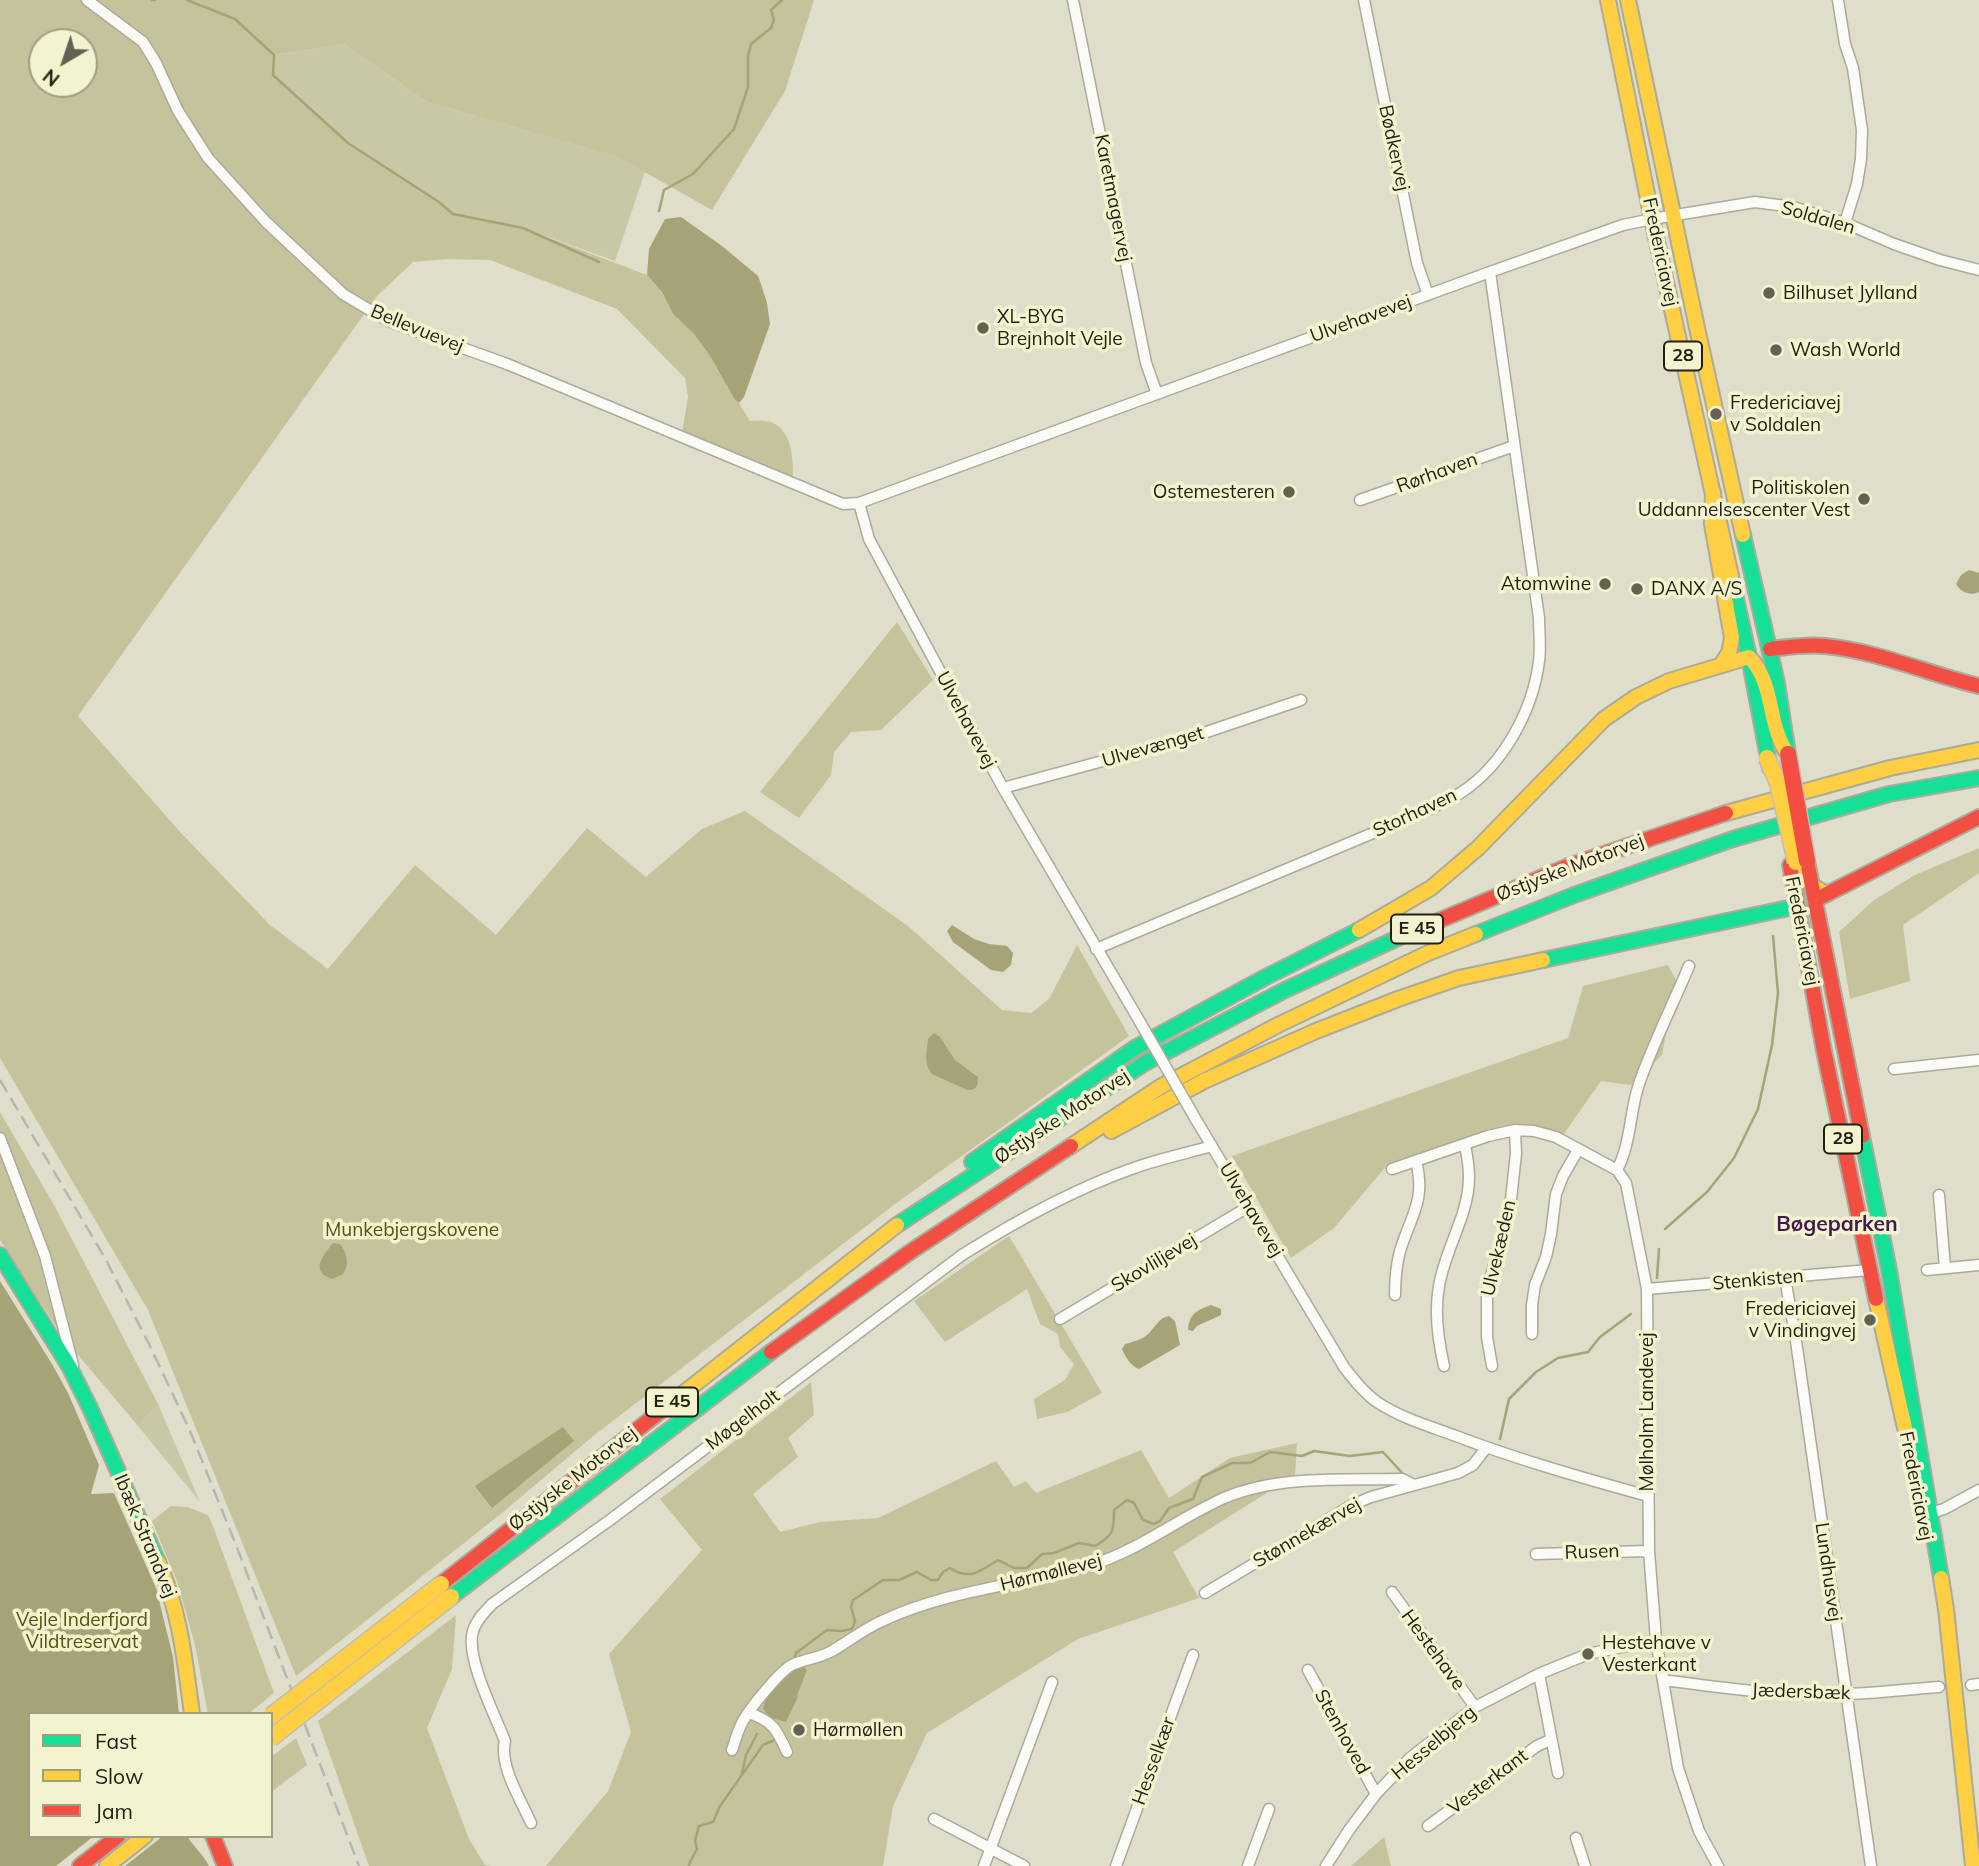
<!DOCTYPE html>
<html>
<head>
<meta charset="utf-8">
<style>
  body { margin:0 }
  #map { position:relative; width:1979px; height:1866px; overflow:hidden; background:#dfdeca; font-family:Mulish,sans-serif }
  canvas { display:block }
  .legend { position:absolute; left:28px; top:1712px; width:245px; height:126px; box-sizing:border-box; background:#f4f3cf; border:2px solid #9f9e83; margin:0; padding:9px 12px; list-style:none; font-size:21px; color:#201f12 }
  .legend li { display:flex; align-items:center; gap:14px; height:35px }
  .legend b { width:35px; border:2px solid #9f9e83 }
  .north { position:absolute; left:28px; top:28px; width:70px; height:70px; box-sizing:border-box; background:#f4f3cf; border:2px solid #9f9e83; border-radius:50%; rotate:219deg; font-size:19px; font-weight:700; line-height:28px; text-align:center; color:#201f12 }
  .north::after { content:''; display:block; margin:auto; width:24px; height:32px; background:#636252; clip-path:polygon(50% 0,100% 100%,50% 72%,0 100%) }
</style>
</head>
<body>
<div id="map">
<canvas width="1979" height="1866"></canvas>
<ul class="legend">
<li><b style="height:9px;background:#16e098"></b>Fast</li>
<li><b style="height:9px;background:#ffcf43"></b>Slow</li>
<li><b style="height:9px;background:#f24e42"></b>Jam</li>
</ul>
<div class="north">N</div>
</div>
<script>
const context = document.querySelector('canvas').getContext('2d');
context.lineJoin = 'round';
function fill(path, color) {
  context.fillStyle = color;
  context.fill(path, 'evenodd');
}
function stroke(path, color, width, dash) {
  context.strokeStyle = color;
  context.lineWidth = width;
  context.lineCap = dash ? 'butt' : 'round';
  context.setLineDash(dash || []);
  context.stroke(path);
}
function drawText(font, color, halo, rows, align = 'center') {
  context.font = font + ' Mulish,sans-serif';
  context.lineWidth = 7;
  context.setLineDash([]);
  context.textBaseline = 'middle';
  context.strokeStyle = halo;
  context.fillStyle = color;
  for (const [text, x, y, turn = 0] of rows) {
    context.save();
    context.translate(x, y);
    context.rotate((+turn || 0) * Math.PI / 180);
    context.textAlign = isNaN(turn) ? turn : align;
    if (halo) context.strokeText(text, 0, 0);
    context.fillText(text, 0, 0);
    context.restore();
  }
}
const green = new Path2D(`
  M 344,44 L 427,102 L 617,156 L 645,172 L 615,261 L 523,228 L 453,214 L 439,202 L 348,143 L 273,75 L 274,55 Z
  M 158,1404 L 200,1502 L 138,1426 Z`);
const forest = new Path2D(`
  M 0,0 L 814,0 L 785,91 L 712,210 L 616,156 L 427,102 L 344,44 L 274,55 L 273,75 L 348,143 L 439,202 L 453,214 L 523,228 L 647,275 L 662,292 L 673,314 L 694,334 L 710,356 L 735,400 L 739,403 L 750,421 C 757,421 766,420 773,423 C 793,432 793,460 793,479 L 682,433 L 688,397 L 685,378 L 617,309 L 490,260 L 448,259 L 413,262 L 377,296 L 78,716 L 181,833 L 270,925 L 328,969 L 415,865 L 496,935 L 587,828 L 646,877 L 702,829 L 745,811 L 908,926 L 1002,1010 L 1031,1013 L 1049,999 L 1077,945 L 1129,1036 L 895,1204 L 592,1437 L 502,1513 L 296,1676 L 148,1310 L 0,1058 ZM 42,42 L 84,42 L 84,84 L 42,84 Z
  M 897,622 L 933,680 L 881,730 L 851,732 L 834,752 L 831,775 L 799,818 L 760,792 Z
  M 1979,848 L 1979,873 L 1903,925 L 1910,981 L 1850,999 L 1839,932 L 1874,900 L 1915,875 Z
  M 1668,965 L 1676,980 L 1662,1055 L 1631,1085 L 1601,1081 L 1563,1135 L 1532,1125 L 1488,1130 L 1388,1164 L 1334,1228 L 1291,1258 L 1232,1156 L 1568,1038 L 1583,986 Z
  M 0,1112 L 54,1205 L 158,1404 L 138,1426 L 63,1337 L 0,1240 Z
  M 1009,1236 L 1102,1393 L 1067,1412 L 1037,1419 L 1034,1399 L 1065,1380 L 1074,1364 L 1060,1347 L 1058,1334 L 1040,1324 L 1027,1289 L 945,1342 L 914,1301 Z
  M 811,1382 L 814,1415 L 788,1438 L 798,1457 L 753,1494 L 780,1532 L 820,1522 L 878,1518 L 996,1461 L 1014,1487 L 1026,1481 L 1036,1493 L 1141,1450 L 1169,1498 L 1230,1458 L 1297,1443 L 1295,1475 L 1173,1552 L 1199,1598 L 1078,1639 L 927,1733 L 893,1806 L 883,1866 L 546,1866 L 608,1791 L 631,1732 L 609,1654 L 702,1550 L 660,1499 Z
  M 171,1506 L 187,1507 L 208,1515 L 213,1526 L 274,1693 L 248,1714 L 208,1714 L 195,1645 L 177,1581 L 152,1521 Z
  M 456,1615 L 452,1669 L 427,1728 L 469,1839 L 485,1865 L 492,1866 L 369,1866 L 318,1721 Z
  M 296,1738 L 307,1765 L 271,1792 L 271,1757 Z
  M 1384,1837 L 1391,1866 L 1351,1866 Z`);
const water = new Path2D(`
  M 681,217 L 722,246 L 758,276 L 761,284 L 767,303 L 770,324 L 744,397 L 739,403 L 735,400 L 710,356 L 694,334 L 673,314 L 662,292 L 647,275 L 649,249 L 665,219 Z
  M 1969,570 L 1979,573 L 1979,592 C 1971,596 1961,593 1956,584 L 1961,575 Z
  M 952,925 L 974,939 L 989,944 L 1007,946 L 1013,953 L 1011,965 L 1003,972 L 991,970 L 953,942 L 947,931 Z
  M 934,1033 L 940,1037 L 955,1060 L 978,1077 C 978,1085 977,1091 967,1090 L 932,1074 C 923,1064 927,1051 928,1039 Z
  M 333,1243 L 340,1244 C 347,1253 350,1264 343,1274 L 332,1279 C 310,1271 322,1257 333,1243 Z
  M 0,1281 L 52,1364 L 68,1393 L 99,1465 L 91,1494 L 114,1493 L 156,1588 L 173,1657 L 179,1714 L 30,1714 L 30,1836 L 187,1836 C 194,1847 203,1854 209,1866 L 0,1866 Z
  M 1211,1305 L 1221,1309 L 1221,1315 L 1197,1326 L 1193,1331 L 1188,1330 C 1189,1315 1196,1310 1211,1305 Z
  M 1169,1316 L 1175,1321 L 1180,1345 L 1139,1369 C 1132,1367 1125,1357 1122,1349 L 1125,1344 C 1132,1342 1141,1340 1147,1335 C 1155,1328 1158,1318 1169,1316 Z
  M 563,1427 L 574,1441 L 492,1508 L 475,1486 Z
  M 799,1666 L 803,1666 L 807,1670 L 798,1693 L 797,1699 L 786,1722 L 771,1718 L 763,1709 C 766,1692 785,1676 799,1666 Z`);
const pier = new Path2D(`
  M 94,1836 L 163,1836 L 125,1866 L 56,1866 Z`);
const stream = new Path2D(`
  M 152,0 L 155,0
  M 187,0 L 235,19 L 274,55 L 273,75 L 348,143 L 439,202 L 453,214 L 523,228 L 599,262
  M 659,211 L 664,190 L 693,174 L 734,129 L 748,87 L 748,56 L 751,44 L 771,28 L 774,20 L 771,10 L 782,0
  M 1665,1229 L 1707,1192 L 1734,1158 L 1758,1109 L 1772,1045 L 1778,993 L 1773,936
  M 1657,1278 L 1659,1249
  M 1500,1439 L 1509,1399 L 1536,1372 L 1558,1358 L 1588,1352 L 1600,1337 L 1631,1314
  M 794,1660 L 796,1653 L 827,1630 L 841,1631 L 852,1629 L 855,1621 L 851,1607 L 853,1600 L 883,1580 L 899,1580 L 917,1572 L 931,1580 L 938,1580 L 943,1572 L 950,1568 C 970,1581 980,1571 998,1560 L 1014,1568 L 1027,1568 L 1042,1554 L 1054,1553 L 1079,1543 L 1095,1546 C 1114,1535 1114,1531 1114,1510 L 1127,1500 L 1134,1503 L 1143,1520 L 1154,1524 L 1160,1521 L 1169,1508 L 1193,1499 L 1202,1477 L 1232,1463 L 1250,1463 L 1270,1452 L 1302,1456 L 1314,1451 L 1350,1456 L 1383,1452 L 1404,1475
  M 742,1773 L 746,1755 L 757,1734
  M 689,1866 L 689,1864 L 697,1849 L 695,1841 L 699,1826 L 713,1822 L 720,1806 L 763,1745 L 774,1740`);
const street = new Path2D(`
  M 87,0 L 143,42 L 156,63 L 178,111 L 208,158 L 266,222 L 343,294 L 388,321 L 507,364 L 843,504 L 859,503 L 1490,272 L 1623,225 L 1652,219 L 1755,202 L 1793,207 L 1845,223 L 1894,244 L 1940,260 L 1979,270
  M 1073,0 L 1146,363 L 1157,394
  M 1364,0 L 1417,263 L 1428,295
  M 1838,0 L 1845,44 L 1853,68 L 1862,130 L 1861,159 L 1857,184 L 1845,223
  M 1360,500 L 1514,446
  M 859,503 L 869,539 L 950,690 L 1003,788 L 1140,1022
  M 1003,788 L 1195,736 L 1301,700
  M 1096,949 L 1428,810 C 1439,804 1451,799 1462,792 C 1504,764 1533,710 1539,661 C 1541,647 1539,632 1539,618 L 1490,272
  M 1894,1069 L 1979,1060
  M 1195,1118 L 1344,1367 C 1353,1379 1364,1393 1377,1402 C 1401,1418 1429,1426 1456,1436 C 1519,1460 1583,1478 1648,1496
  M 0,1138 L 45,1256 L 73,1365 L 70,1366
  M 1392,1169 L 1488,1136 L 1515,1130 L 1534,1131 L 1556,1137 L 1617,1170 L 1626,1183 L 1647,1289 L 1649,1551 L 1656,1640 L 1678,1768 L 1699,1831 L 1718,1866
  M 1617,1170 C 1632,1141 1629,1111 1640,1081 C 1654,1042 1673,1004 1689,966
  M 1939,1195 L 1945,1268
  M 1927,1270 L 1979,1265
  M 1785,1278 L 1796,1341 L 1871,1866
  M 1647,1289 L 1869,1270
  M 1395,1295 C 1395,1280 1396,1266 1400,1251 C 1411,1215 1426,1201 1416,1161
  M 1060,1319 L 1248,1207
  M 1532,1334 L 1532,1305 L 1535,1285 L 1546,1257 L 1551,1234 L 1556,1194 L 1563,1176 L 1578,1150
  M 1444,1366 C 1438,1340 1434,1313 1439,1286 C 1445,1249 1469,1215 1469,1177 C 1469,1166 1467,1155 1465,1145
  M 1492,1366 L 1487,1337 L 1487,1290 L 1510,1209 L 1516,1153 L 1515,1130
  M 1930,1513 L 1944,1509 L 1979,1490
  M 1536,1554 L 1649,1551
  M 1392,1592 L 1475,1707
  M 1205,1593 L 1352,1505 L 1371,1497 L 1458,1473 L 1473,1465 L 1486,1448
  M 1308,1670 L 1376,1794
  M 1539,1674 L 1558,1773
  M 1663,1680 C 1724,1688 1786,1697 1847,1694 C 1878,1693 1909,1689 1939,1687
  M 1971,1685 L 1979,1684
  M 749,1713 C 773,1721 777,1730 787,1752
  M 732,1750 C 735,1742 737,1733 741,1725 C 747,1711 780,1671 792,1665 C 805,1659 820,1658 832,1651 C 849,1641 864,1629 882,1621 C 947,1590 1023,1585 1091,1565 C 1138,1551 1179,1518 1224,1498 C 1278,1475 1344,1480 1402,1479 L 1414,1485
  M 934,1819 L 1024,1866
  M 531,1823 C 521,1800 499,1766 505,1741 C 495,1715 465,1657 473,1631 C 476,1620 485,1612 492,1604 L 610,1520 L 962,1255 C 1016,1221 1074,1189 1134,1168 C 1159,1159 1187,1153 1212,1146
  M 1428,1826 L 1537,1746 L 1550,1740
  M 1576,1838 L 1585,1866
  M 984,1866 L 1052,1682
  M 1116,1866 L 1193,1655
  M 1248,1866 L 1269,1809
  M 1326,1866 L 1349,1830 L 1376,1794 L 1410,1758 L 1475,1707 L 1539,1674 L 1588,1654 L 1656,1640`);
const fast = new Path2D(`
  M 1743,535 L 1777,683 L 1788,754
  M 1731,576 L 1749,657 L 1770,768
  M 1476,934 L 1574,895 L 1733,839 L 1889,794 L 1979,778
  M 1543,960 L 1798,906
  M 1862,1136 L 1889,1270 L 1941,1578
  M 972,1162 L 1135,1048 L 1264,978 L 1359,930
  M 897,1225 L 1145,1063 L 1285,990 L 1400,937
  M 0,1255 L 69,1366 L 90,1408 L 158,1562
  M 451,1597 L 771,1352`);
const slow = new Path2D(`
  M 1608,0 L 1652,219 L 1731,576
  M 1628,0 L 1697,328 L 1743,535
  M 1713,492 L 1712,524 L 1732,638 L 1729,653 L 1721,665
  M 1726,813 L 1890,768 L 1979,750
  M 1796,862 C 1802,878 1812,887 1827,894
  M 1359,930 L 1431,888 L 1478,848 L 1604,719 L 1636,697 L 1669,681 L 1749,657 C 1776,685 1766,723 1788,754
  M 1111,1131 L 1204,1081 L 1316,1031 L 1398,999 L 1459,978 L 1543,960
  M 1071,1146 L 1160,1087 L 1278,1025 L 1426,954 L 1476,934
  M 1876,1299 L 1905,1428
  M 676,1399 L 897,1225
  M 158,1562 C 180,1610 185,1662 192,1714
  M 1941,1578 L 1946,1609 L 1973,1866
  M 107,1866 L 145,1836`);
const jam = new Path2D(`
  M 1770,649 C 1788,647 1806,644 1825,646 C 1878,651 1928,674 1979,686
  M 1807,861 L 1862,1136
  M 1790,865 L 1824,1051 L 1876,1299
  M 1815,900 L 1979,817
  M 1400,937 L 1571,865 L 1726,813
  M 771,1352 L 910,1252 L 1071,1146
  M 441,1584 L 676,1399
  M 213,1836 L 225,1866
  M 80,1866 L 118,1836`);
const rail = new Path2D(`
  M 0,1080 L 105,1258 L 149,1344 L 190,1431 L 236,1545 L 359,1866`);
const streetBridge = new Path2D(`
  M 1140,1022 L 1195,1118`);
const slowBridge = new Path2D(`
  M 1767,758 L 1778,783 L 1796,862
  M 271,1716 L 441,1584
  M 271,1738 L 451,1597`);
const jamBridge = new Path2D(`
  M 1788,754 L 1807,861`);
const markers = [
  [1769,293,7,"#636252"],
  [983,328,7,"#636252"],
  [1776,350,7,"#636252"],
  [1716,414,7,"#636252"],
  [1289,492,7,"#636252"],
  [1864,499,7,"#636252"],
  [1605,584,7,"#636252"],
  [1637,589,7,"#636252"],
  [1870,1320,7,"#636252"],
  [1588,1654,7,"#636252"],
  [799,1730,7,"#636252"]
];
const shields = [
  [1683,356,38],
  [1417,929,52],
  [1843,1139,38],
  [672,1402,52]
];
const shieldNames = [
  ["28",1683,356],
  ["E 45",1417,929],
  ["28",1843,1139],
  ["E 45",672,1402]
];
const streetNames = [
  ["Bødkervej",1394,148,78],
  ["Karetmagervej",1113,198,79],
  ["Soldalen",1818,218,16],
  ["Fredericiavej",1660,252,78],
  ["Ulvehavevej",1361,319,-20],
  ["Bellevuevej",417,329,22],
  ["Rørhaven",1437,473,-20],
  ["Ulvehavevej",966,720,62],
  ["Ulvevænget",1153,747,-16],
  ["Storhaven",1415,813,-25],
  ["Østjyske Motorvej",1570,868,-21],
  ["Fredericiavej",1802,931,79],
  ["Østjyske Motorvej",1062,1117,-33],
  ["Ulvehavevej",1251,1210,59],
  ["Ulvekæden",1499,1248,-77],
  ["Skovliljevej",1154,1263,-31],
  ["Stenkisten",1758,1280,-5],
  ["Mølholm Landevej",1647,1412,-90],
  ["Møgelholt",743,1420,-37],
  ["Østjyske Motorvej",573,1479,-38],
  ["Fredericiavej",1916,1486,79],
  ["Stønnekærvej",1307,1533,-30],
  ["Ibæk Strandvej",145,1536,67],
  ["Rusen",1592,1552,-2],
  ["Lundhusvej",1828,1572,82],
  ["Hørmøllevej",1051,1573,-14],
  ["Hestehave",1433,1650,54],
  ["Jædersbæk",1801,1692,2],
  ["Stenhoved",1342,1732,61],
  ["Hesselbjerg",1434,1743,-40],
  ["Hesselkær",1154,1761,-70],
  ["Vesterkant",1488,1782,-37]
];
const poiNames = [
  ["Bilhuset Jylland",1783,293],
  ["XL-BYG",997,317],
  ["Brejnholt Vejle",997,339],
  ["Wash World",1790,350],
  ["Fredericiavej",1730,403],
  ["v Soldalen",1730,425],
  ["Politiskolen",1850,488,"right"],
  ["Uddannelsescenter Vest",1850,510,"right"],
  ["Ostemesteren",1275,492,"right"],
  ["Atomwine",1591,584,"right"],
  ["DANX A/S",1651,589],
  ["Fredericiavej",1856,1309,"right"],
  ["v Vindingvej",1856,1331,"right"],
  ["Hestehave v",1602,1643],
  ["Vesterkant",1602,1665],
  ["Hørmøllen",813,1730]
];
const parkNames = [
  ["Munkebjergskovene",412,1230],
  ["Vejle Inderfjord",82,1620],
  ["Vildtreservat",82,1642]
];
const neighbourhoodNames = [
  ["Bøgeparken",1837,1225]
];
fill(green, '#c9c8a6');
fill(forest, '#c5c39b');
fill(water, '#a6a477');
fill(pier, '#dfdeca');
stroke(stream, '#a6a477', 2.5);
stroke(street, '#abaa9b', 13);
stroke(fast, '#abaa9b', 18);
stroke(slow, '#abaa9b', 18);
stroke(jam, '#abaa9b', 18);
stroke(street, '#fafaf7', 10);
stroke(fast, '#16e098', 14);
stroke(slow, '#ffcf43', 14);
stroke(jam, '#f24e42', 14);
stroke(rail, '#b7b6b1', 2.5, [14, 7]);
stroke(streetBridge, '#abaa9b', 13, []);
stroke(slowBridge, '#bfbeb4', 19, []);
stroke(jamBridge, '#bfbeb4', 19, []);
stroke(streetBridge, '#fafaf7', 10);
stroke(slowBridge, '#ffcf43', 16);
stroke(jamBridge, '#f24e42', 16);
for (const [x, y, r, color] of markers) {
  const dot = new Path2D();
  dot.arc(x, y, r, 0, 2 * Math.PI);
  context.fillStyle = color;
  context.fill(dot);
  stroke(dot, '#f4f3cf', 2.5);
}
for (const [x, y, w] of shields) {
  const box = new Path2D();
  box.roundRect(x - w / 2, y - 14.5, w, 29, 5);
  context.fillStyle = '#f4f3cf';
  context.fill(box);
  stroke(box, '#201f12', 2);
}
drawText('bold 18px', '#201f12', null, shieldNames);
drawText('19px', '#201f12', '#f4f3cf', streetNames);
drawText('19px', '#201f12', '#f4f3cf', poiNames, 'left');
drawText('19px', '#56520f', '#f4f3cf', parkNames);
drawText('bold 21px', '#421a50', '#f4f3cf', neighbourhoodNames);
</script>
</body>
</html>
